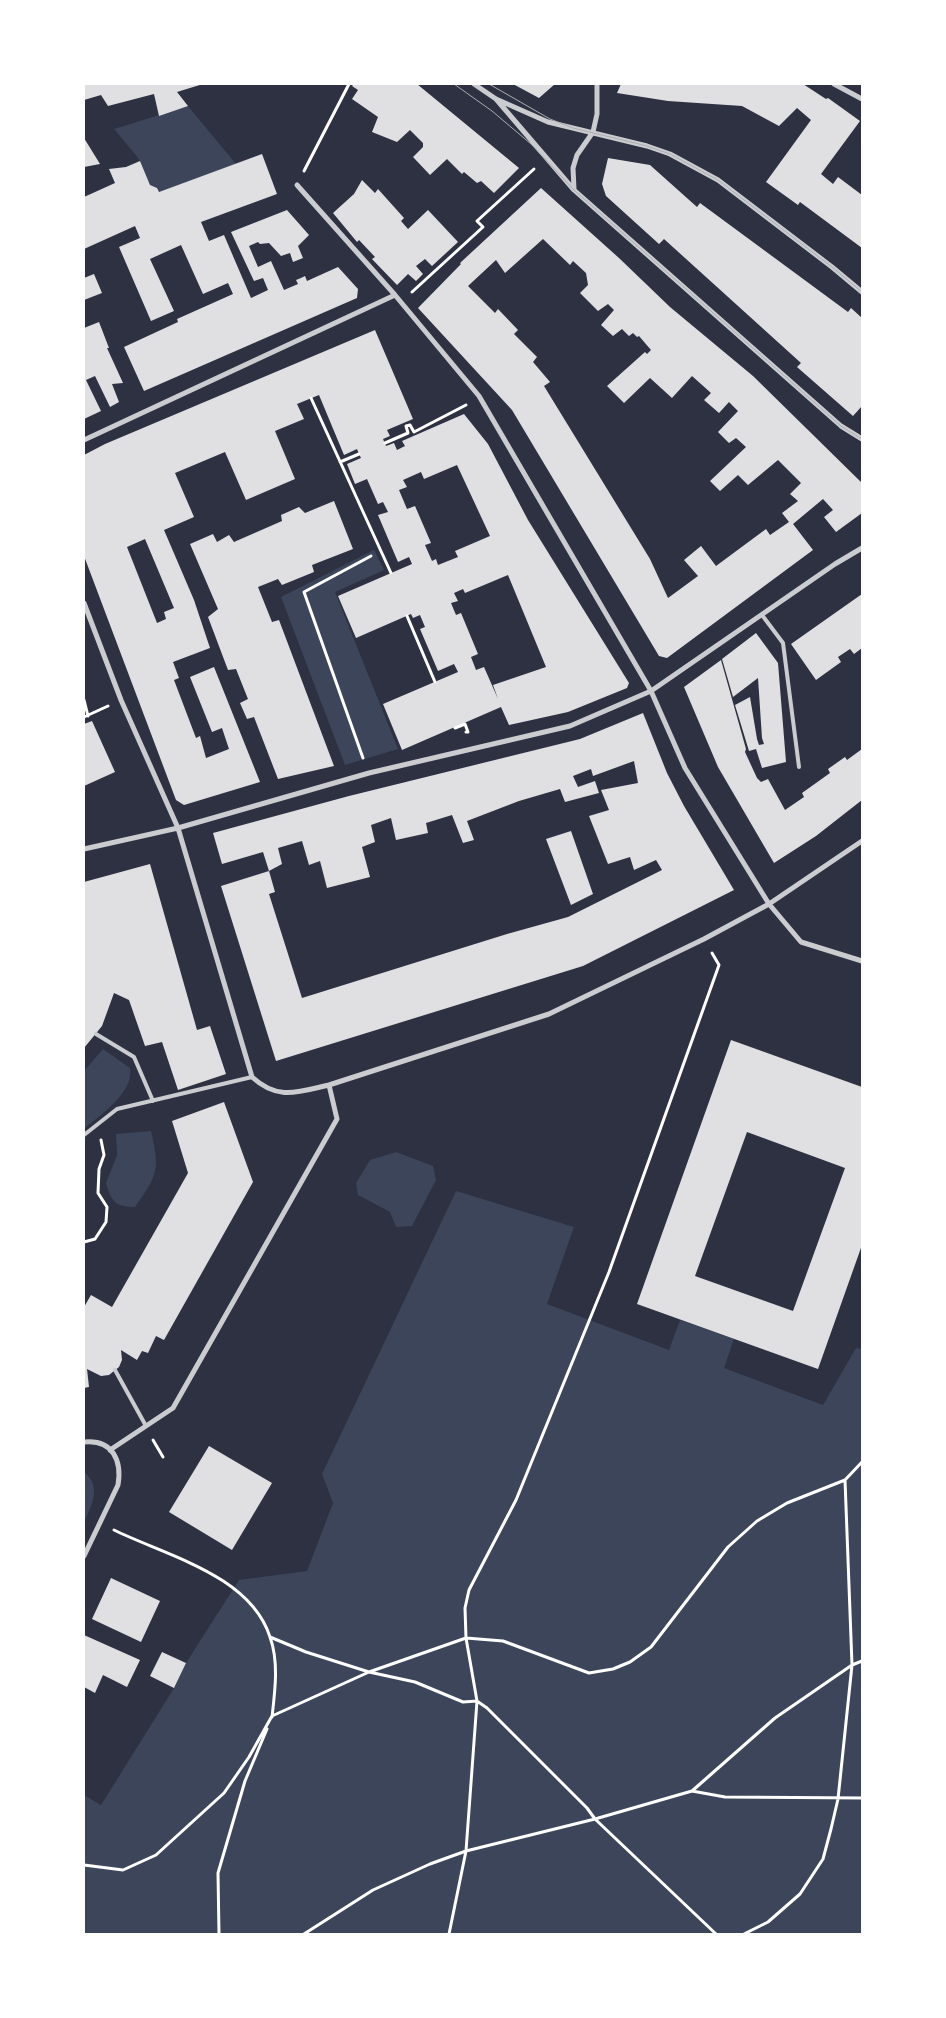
<!DOCTYPE html>
<html>
<head>
<meta charset="utf-8">
<style>
  body { margin:0 }
  #map { position:relative; width:946px; height:2018px; overflow:hidden; background:#2d3142; font-family:"Exo 2",sans-serif }
  canvas { display:block }
  .frame { position:absolute; inset:0; border:85px solid #fff; pointer-events:none }
</style>
</head>
<body>
<div id="map">
<canvas width="946" height="2018"></canvas>
<div class="frame"></div>
</div>
<script>
const context = document.querySelector('canvas').getContext('2d');
context.lineJoin = 'round';
function fill(path, color) {
  context.fillStyle = color;
  context.fill(path, 'evenodd');
}
function stroke(path, color, width, dash) {
  context.strokeStyle = color;
  context.lineWidth = width;
  context.lineCap = dash ? 'butt' : 'round';
  context.setLineDash(dash || []);
  context.stroke(path);
}
const green = new Path2D(`
  M 188,106 L 236,164 L 159,192 L 150,185 L 139,159 L 114,129 Z
  M 374,550 L 384,570 L 335,592 L 398,749 L 345,765 L 281,597 Z
  M 103,1049 L 130,1068 C 134,1093 101,1114 84,1129 L 84,1071 Z
  M 151,1131 C 160,1171 158,1174 135,1207 C 115,1207 111,1201 106,1183 L 117,1155 L 116,1134 Z
  M 396,1152 L 433,1166 L 436,1180 L 412,1226 L 396,1227 L 390,1212 L 358,1195 L 356,1183 L 370,1160 Z
  M 456,1191 L 574,1227 L 547,1304 L 669,1350 L 680,1320 L 734,1339 L 724,1368 L 823,1405 L 856,1348 L 862,1349 L 862,1934 L 84,1934 L 84,1795 L 101,1805 L 174,1688 L 186,1663 L 239,1580 L 307,1571 L 333,1503 L 322,1474 Z
  M 84,1472 C 102,1486 92,1505 84,1522 Z`);
const building = new Path2D(`
  M 84,84 L 203,84 L 177,92 L 188,106 L 159,116 L 154,94 L 108,106 L 101,95 L 84,100 Z
  M 354,84 L 417,84 L 519,168 L 494,193 L 481,181 L 477,183 L 464,172 L 462,174 L 447,159 L 430,175 L 413,157 L 423,147 L 423,143 L 410,130 L 397,142 L 372,132 L 378,117 L 352,99 L 358,90 L 352,86 Z
  M 513,84 L 555,84 L 539,98 Z
  M 621,84 L 803,84 L 826,99 L 828,98 L 860,121 L 821,174 L 833,184 L 838,177 L 862,195 L 862,248 L 800,202 L 798,205 L 766,182 L 811,120 L 797,108 L 779,126 L 742,106 L 668,101 L 617,93 Z
  M 84,138 L 100,164 L 84,167 Z
  M 262,154 L 277,194 L 201,222 L 209,241 L 224,235 L 251,298 L 268,290 L 263,278 L 254,281 L 231,232 L 287,210 L 309,235 L 298,246 L 303,258 L 293,262 L 290,253 L 281,256 L 269,243 L 260,244 L 258,242 L 249,246 L 258,267 L 271,261 L 284,290 L 298,284 L 296,280 L 301,278 L 305,276 L 307,281 L 338,267 L 358,289 L 357,298 L 144,391 L 124,347 L 178,322 L 177,319 L 233,294 L 228,283 L 203,294 L 181,245 L 150,259 L 174,311 L 151,321 L 119,247 L 140,238 L 135,226 L 84,249 L 84,197 L 115,183 L 109,169 L 126,167 L 140,161 L 150,185 L 157,188 L 159,192 Z
  M 608,158 L 650,165 L 697,207 L 700,203 L 848,312 L 851,308 L 862,318 L 862,406 L 853,416 L 797,367 L 801,363 L 664,239 L 659,244 L 606,196 L 602,184 Z
  M 362,180 L 375,193 L 378,189 L 404,218 L 401,221 L 408,229 L 428,210 L 458,242 L 432,266 L 425,259 L 416,266 L 423,274 L 416,281 L 408,274 L 397,285 L 372,259 L 375,257 L 359,240 L 357,242 L 333,213 L 354,194 Z
  M 541,188 L 619,258 L 670,307 L 753,376 L 862,483 L 862,513 L 836,532 L 824,517 L 833,510 L 823,499 L 793,524 L 813,550 L 667,658 L 659,656 L 512,410 L 418,308 L 461,264 L 460,263 ZM 543,239 L 570,265 L 573,261 L 586,273 L 588,285 L 580,293 L 598,311 L 608,304 L 614,310 L 601,325 L 613,336 L 622,329 L 629,336 L 633,333 L 637,337 L 639,336 L 651,350 L 647,354 L 645,352 L 607,386 L 624,403 L 650,378 L 672,398 L 692,376 L 711,393 L 704,400 L 719,413 L 729,402 L 738,411 L 718,432 L 729,443 L 736,438 L 746,447 L 710,481 L 720,491 L 738,475 L 748,485 L 778,460 L 801,483 L 790,494 L 798,501 L 782,513 L 789,522 L 770,535 L 766,529 L 716,566 L 701,546 L 684,560 L 698,576 L 668,598 L 650,559 L 544,386 L 550,382 L 533,362 L 537,357 L 514,334 L 518,330 L 498,309 L 495,313 L 468,286 L 496,260 L 505,273 Z
  M 94,274 L 102,293 L 84,300 L 84,278 Z
  M 99,322 L 109,348 L 107,348 L 123,383 L 112,384 L 119,402 L 110,407 L 95,376 L 86,380 L 101,411 L 84,419 L 84,328 Z
  M 375,330 L 413,419 L 387,430 L 390,436 L 383,439 L 386,446 L 394,443 L 397,450 L 405,446 L 402,441 L 464,414 L 488,444 L 528,520 L 629,683 L 627,688 L 568,712 L 509,725 L 501,707 L 402,750 L 383,704 L 458,672 L 454,664 L 438,671 L 420,629 L 425,627 L 420,615 L 413,618 L 411,614 L 356,638 L 338,596 L 412,564 L 409,557 L 398,562 L 378,515 L 388,512 L 383,502 L 378,504 L 367,479 L 355,484 L 347,464 L 361,458 L 359,454 L 357,449 L 344,455 L 319,395 L 297,404 L 304,419 L 275,431 L 295,479 L 246,500 L 225,452 L 175,473 L 194,517 L 164,530 L 194,600 L 210,648 L 173,662 L 179,678 L 174,680 L 196,738 L 200,736 L 206,758 L 229,749 L 222,728 L 212,732 L 190,677 L 214,667 L 260,782 L 184,805 L 176,800 L 84,556 L 84,455 L 105,444 ZM 457,465 L 490,536 L 455,551 L 458,557 L 438,565 L 436,559 L 432,561 L 425,545 L 431,543 L 415,506 L 407,509 L 399,490 L 407,487 L 403,480 L 421,472 L 424,479 ZM 145,539 L 174,608 L 164,612 L 166,619 L 157,623 L 127,547 ZM 508,575 L 546,667 L 493,685 L 498,699 L 484,667 L 476,670 L 471,657 L 478,654 L 461,613 L 456,615 L 451,603 L 458,601 L 454,593 L 463,589 L 465,593 Z
  M 334,501 L 353,549 L 312,565 L 314,572 L 282,585 L 278,579 L 258,587 L 272,622 L 279,620 L 334,766 L 278,779 L 254,717 L 247,719 L 240,703 L 248,699 L 236,669 L 228,670 L 208,617 L 218,609 L 190,544 L 213,534 L 217,542 L 229,535 L 234,542 L 282,521 L 281,515 L 299,507 L 305,513 Z
  M 862,594 L 862,648 L 854,654 L 850,649 L 838,657 L 841,662 L 816,680 L 791,644 Z
  M 756,633 L 778,663 L 786,762 L 762,768 L 756,749 L 749,751 L 735,705 L 750,697 L 757,739 L 759,745 L 764,744 L 762,738 L 758,678 L 733,697 L 722,659 Z
  M 721,660 L 746,749 L 745,752 L 757,778 L 761,782 L 768,779 L 785,810 L 804,797 L 802,793 L 830,773 L 828,769 L 845,757 L 847,760 L 862,749 L 862,800 L 816,836 L 774,863 L 718,767 L 684,687 Z
  M 643,713 L 667,773 L 684,806 L 734,890 L 583,966 L 276,1061 L 221,886 L 269,871 L 275,892 L 269,894 L 302,998 L 507,934 L 568,917 L 662,870 L 656,860 L 634,870 L 630,857 L 608,864 L 589,816 L 609,810 L 601,790 L 638,783 L 634,761 L 593,776 L 591,769 L 573,776 L 578,787 L 595,781 L 599,793 L 565,802 L 560,789 L 519,801 L 467,821 L 474,840 L 463,843 L 452,815 L 426,823 L 428,833 L 396,840 L 391,818 L 371,825 L 375,842 L 362,847 L 370,877 L 327,888 L 320,861 L 309,865 L 302,841 L 278,848 L 282,864 L 269,871 L 263,852 L 222,864 L 213,833 L 349,796 L 580,739 Z
  M 92,721 L 115,772 L 84,786 L 84,724 Z
  M 571,831 L 593,894 L 571,905 L 546,839 Z
  M 150,864 L 197,1030 L 210,1026 L 226,1074 L 178,1090 L 162,1042 L 145,1046 L 129,1000 L 114,993 L 102,1026 L 84,1048 L 84,882 Z
  M 731,1040 L 862,1087 L 862,1245 L 818,1369 L 637,1304 ZM 747,1132 L 845,1168 L 793,1311 L 695,1276 Z
  M 224,1102 L 253,1182 L 164,1340 L 156,1336 L 148,1353 L 142,1351 L 137,1360 L 121,1350 L 122,1360 L 119,1367 L 109,1375 L 101,1376 L 87,1369 L 89,1387 L 84,1388 L 84,1307 L 91,1295 L 112,1307 L 188,1173 L 172,1121 Z
  M 209,1446 L 272,1483 L 232,1550 L 169,1512 Z
  M 111,1578 L 160,1601 L 141,1642 L 92,1619 Z
  M 84,1635 L 140,1660 L 127,1687 L 103,1675 L 95,1693 L 84,1687 Z
  M 162,1652 L 186,1663 L 174,1688 L 150,1676 Z`);
const path = new Path2D(`
  M 304,171 L 349,84
  M 412,292 L 483,227 L 477,221 L 534,169
  M 311,398 L 391,573
  M 410,425 L 414,432 L 466,405
  M 385,443 L 408,433 L 406,426 L 410,425
  M 340,462 L 359,454
  M 407,616 L 435,682
  M 84,700 L 88,716
  M 84,717 L 108,706
  M 455,728 L 465,724 L 468,732 L 466,732
  M 363,758 L 304,592 L 371,556
  M 84,1242 L 95,1239 L 106,1222 L 107,1207 L 98,1193 L 99,1169 L 104,1155 L 101,1140
  M 153,1440 L 163,1457
  M 114,1530 C 167,1556 250,1575 270,1637 C 279,1662 275,1691 272,1717
  M 270,1637 L 306,1652 L 369,1672 L 415,1682 L 463,1702 L 477,1701 L 487,1708 L 587,1808 L 595,1819 L 716,1934
  M 692,1791 L 725,1797 L 862,1798
  M 84,1865 L 123,1870 L 156,1855 L 224,1793 L 249,1757 L 272,1716 L 369,1672 L 466,1638 L 503,1641 L 589,1673 L 613,1669 L 630,1662 L 651,1647 L 728,1547 L 757,1521 L 787,1503 L 845,1480 L 862,1462
  M 219,1934 L 218,1873 L 245,1781 L 267,1729
  M 304,1934 L 373,1890 L 430,1864 L 466,1851 L 595,1819 L 692,1791 L 775,1718 L 852,1665 L 862,1661
  M 449,1934 L 466,1851 L 477,1701 L 466,1638 L 465,1608 L 469,1590 L 516,1500 L 609,1272 L 719,965 L 712,953
  M 744,1934 L 768,1922 L 800,1894 L 823,1859 L 831,1829 L 838,1799 L 852,1665 L 845,1480`);
const service = new Path2D(`
  M 762,615 L 783,643 L 799,767
  M 96,1034 L 134,1057 L 153,1101
  M 84,1135 L 117,1109 L 252,1077
  M 115,1370 L 146,1426`);
const minor = new Path2D(`
  M 474,84 L 496,99 L 548,122 L 647,146 L 670,154 L 718,180 L 832,267 L 862,292
  M 834,84 L 862,99
  M 496,99 L 574,190 L 841,426 L 862,439
  M 297,185 L 395,295 L 479,396 L 651,691 L 685,768 L 769,904 L 801,942 L 862,961
  M 574,189 L 573,168 L 577,155 L 593,132 L 597,114 L 597,84
  M 84,440 L 395,295
  M 84,603 L 121,700 L 178,828 L 252,1077 C 278,1101 298,1092 329,1085 L 549,1014 L 704,939 L 769,904 L 862,841
  M 84,849 L 178,828 L 369,773 L 570,726 L 651,691 L 835,564 L 862,548
  M 84,1442 C 113,1439 122,1461 118,1485 L 84,1556
  M 110,1450 L 173,1408 L 337,1119 L 329,1085`);
const tram = new Path2D(`
  M 454,84 L 492,111 L 531,144 L 574,190 L 841,426 L 862,439
  M 489,84 L 550,119 L 573,128 L 647,146 L 670,154 L 718,180 L 832,267 L 862,292`);
fill(green, '#3c4559');
fill(building, '#e0e0e3');
stroke(path, '#fff', 3);
stroke(service, '#caccd0', 4);
stroke(minor, '#caccd0', 5);
stroke(tram, '#abadb3', 1);
</script>
</body>
</html>
